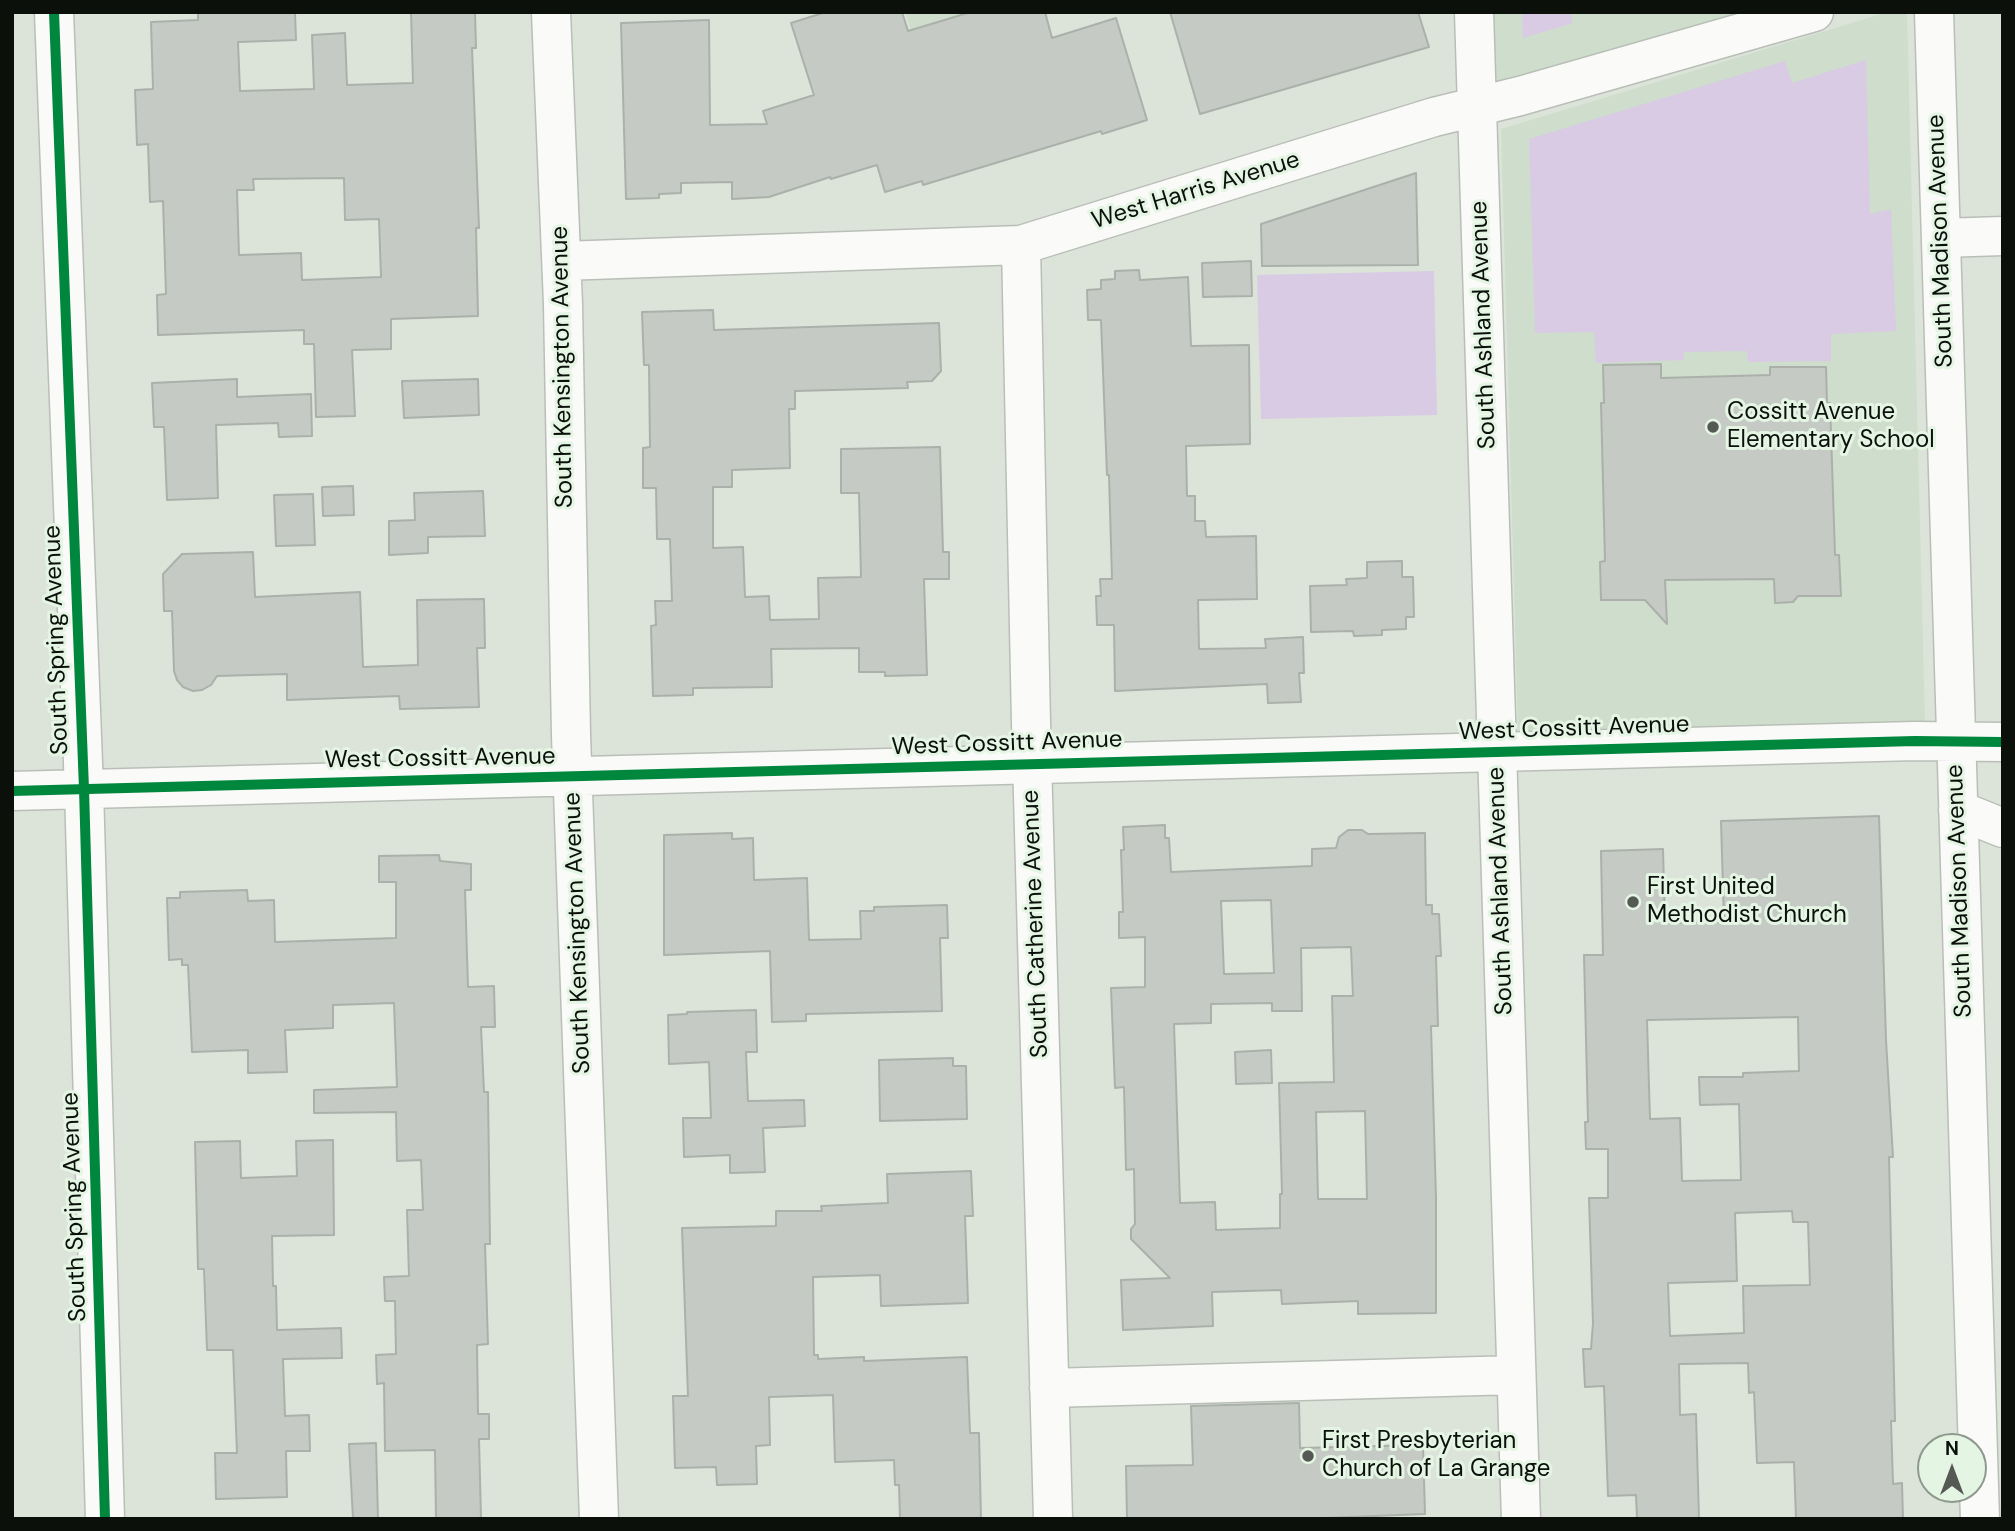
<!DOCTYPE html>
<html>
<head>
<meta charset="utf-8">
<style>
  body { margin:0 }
  #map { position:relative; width:2015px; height:1531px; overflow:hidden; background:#dce4da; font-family:"DM Sans",sans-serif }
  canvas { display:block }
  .frame { position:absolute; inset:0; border:14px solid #0b100b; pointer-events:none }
  .north { position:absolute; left:1917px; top:1433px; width:70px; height:70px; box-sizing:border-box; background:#e5f5e4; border:2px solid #8e998d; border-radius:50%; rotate:0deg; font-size:19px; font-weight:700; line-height:28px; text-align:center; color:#0b100b }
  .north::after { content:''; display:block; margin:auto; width:24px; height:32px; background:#545a53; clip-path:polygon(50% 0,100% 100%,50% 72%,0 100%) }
</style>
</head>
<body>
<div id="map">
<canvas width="2015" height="1531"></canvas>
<div class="frame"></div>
<div class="north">N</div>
</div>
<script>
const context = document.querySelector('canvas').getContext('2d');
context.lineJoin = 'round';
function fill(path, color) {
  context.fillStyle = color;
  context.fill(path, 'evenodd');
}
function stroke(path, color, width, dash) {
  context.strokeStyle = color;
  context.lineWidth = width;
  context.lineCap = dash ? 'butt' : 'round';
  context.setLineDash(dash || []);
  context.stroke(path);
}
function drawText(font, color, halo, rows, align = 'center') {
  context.font = font + ' "DM Sans",sans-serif';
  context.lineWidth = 6;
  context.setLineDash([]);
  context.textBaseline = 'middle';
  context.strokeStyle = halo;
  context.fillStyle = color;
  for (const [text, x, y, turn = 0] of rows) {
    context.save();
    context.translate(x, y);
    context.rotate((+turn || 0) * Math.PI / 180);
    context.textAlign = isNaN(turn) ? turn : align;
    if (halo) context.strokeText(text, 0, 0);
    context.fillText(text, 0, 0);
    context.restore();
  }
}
const built = new Path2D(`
  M 905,12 L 975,12 L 911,32 Z
  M 1478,12 L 1795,12 L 1480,104 Z
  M 1888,12 L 1907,12 L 1925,724 L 1518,733 L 1501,129 Z`);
const green = new Path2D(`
  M 1522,12 L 1570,12 L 1573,23 L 1523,38 Z
  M 1866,60 L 1870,214 L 1891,209 L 1896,331 L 1831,334 L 1831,361 L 1748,362 L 1747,351 L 1684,352 L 1684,360 L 1596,363 L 1594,332 L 1535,333 L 1529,139 L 1785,61 L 1792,83 Z
  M 1434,271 L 1437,415 L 1261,419 L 1257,275 Z`);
const building = new Path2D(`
  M 198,12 L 295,12 L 296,40 L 238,42 L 240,91 L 314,89 L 312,35 L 345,33 L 347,85 L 413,83 L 411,12 L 475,12 L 476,48 L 472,48 L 479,228 L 476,228 L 478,316 L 391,319 L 391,349 L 352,350 L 355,416 L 316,417 L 314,344 L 304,344 L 304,330 L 158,335 L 157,295 L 166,294 L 163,201 L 150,202 L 148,144 L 137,145 L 135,90 L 153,89 L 151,22 L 198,20 ZM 344,178 L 345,220 L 379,219 L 381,277 L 302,280 L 301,253 L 239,255 L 237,190 L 254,190 L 253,179 Z
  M 826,12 L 902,12 L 908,31 L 971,12 L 1045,12 L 1052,38 L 1116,18 L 1147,120 L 1102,134 L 1101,131 L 923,185 L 922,181 L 885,192 L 877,165 L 831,179 L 830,177 L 769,197 L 732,199 L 732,182 L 681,183 L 681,193 L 659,194 L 659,198 L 626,199 L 621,23 L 709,20 L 710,125 L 767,124 L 763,111 L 814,95 L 791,23 Z
  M 1170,12 L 1418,12 L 1429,47 L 1200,114 Z
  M 1416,173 L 1418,265 L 1262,266 L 1261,224 Z
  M 1251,261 L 1252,296 L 1203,297 L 1202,263 Z
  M 1139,270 L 1140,280 L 1188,277 L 1191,346 L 1249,345 L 1250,444 L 1186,446 L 1187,496 L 1195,496 L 1195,521 L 1205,521 L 1206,537 L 1256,536 L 1257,599 L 1198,600 L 1199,649 L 1266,648 L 1265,639 L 1303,637 L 1304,673 L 1299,673 L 1301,702 L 1268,703 L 1267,684 L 1115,691 L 1114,625 L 1097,625 L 1096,596 L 1101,596 L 1100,579 L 1112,579 L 1109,475 L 1107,475 L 1101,320 L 1088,320 L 1087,290 L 1101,289 L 1101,280 L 1115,279 L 1115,271 Z
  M 713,310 L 714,330 L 939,323 L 941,371 L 932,381 L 907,382 L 908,388 L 795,391 L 795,409 L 789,409 L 790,468 L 732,470 L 732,487 L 713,487 L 713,548 L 743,547 L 745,597 L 769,596 L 770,620 L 819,619 L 818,578 L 861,577 L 859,493 L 841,493 L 841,449 L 940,447 L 943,552 L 949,552 L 949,579 L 924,579 L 927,675 L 885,676 L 885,672 L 859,672 L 859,648 L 771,649 L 772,687 L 693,688 L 693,695 L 653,696 L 651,626 L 656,625 L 655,601 L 672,601 L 670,539 L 657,539 L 656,488 L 643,488 L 643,448 L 650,447 L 649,365 L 644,365 L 642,312 Z
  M 1661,364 L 1661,378 L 1770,375 L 1770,367 L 1826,367 L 1827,403 L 1830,403 L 1835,555 L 1839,555 L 1841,596 L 1798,596 L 1793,602 L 1775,603 L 1774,579 L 1665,580 L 1667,624 L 1645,600 L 1601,600 L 1600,562 L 1605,561 L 1601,403 L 1604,403 L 1603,365 Z
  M 237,379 L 237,397 L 311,394 L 312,436 L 279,437 L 278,423 L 216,425 L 218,498 L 167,500 L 164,427 L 154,427 L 152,383 Z
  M 478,379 L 479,415 L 404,418 L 402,381 Z
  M 353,486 L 354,515 L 323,516 L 322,487 Z
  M 483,491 L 485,536 L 428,537 L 428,553 L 389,555 L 389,521 L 415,520 L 414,493 Z
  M 313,494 L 315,545 L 276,546 L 274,495 Z
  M 253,552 L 255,597 L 360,592 L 363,667 L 418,665 L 417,600 L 484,599 L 485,648 L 477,648 L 479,707 L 400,709 L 399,696 L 287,700 L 287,674 L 217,676 L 211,685 L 202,690 L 193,691 L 183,687 L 177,680 L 174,671 L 172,611 L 164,611 L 163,574 L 182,554 Z
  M 1402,561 L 1402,577 L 1413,577 L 1414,617 L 1406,617 L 1406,629 L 1382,630 L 1382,635 L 1354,636 L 1353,631 L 1311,632 L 1310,586 L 1347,585 L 1346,579 L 1367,578 L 1367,562 Z
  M 1879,816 L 1886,1040 L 1893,1157 L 1889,1157 L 1895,1421 L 1891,1421 L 1893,1484 L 1902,1483 L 1903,1519 L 1796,1519 L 1794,1462 L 1757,1463 L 1754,1392 L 1749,1393 L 1748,1363 L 1679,1364 L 1680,1415 L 1696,1414 L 1699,1519 L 1637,1519 L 1636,1495 L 1608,1496 L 1604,1386 L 1585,1387 L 1583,1349 L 1591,1349 L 1593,1323 L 1589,1198 L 1608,1198 L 1608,1149 L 1586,1149 L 1585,1122 L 1588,1122 L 1584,955 L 1603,955 L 1601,851 L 1663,849 L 1665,923 L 1724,922 L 1721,821 ZM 1798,1017 L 1799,1071 L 1743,1073 L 1743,1077 L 1699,1077 L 1700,1105 L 1739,1104 L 1741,1180 L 1682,1181 L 1680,1118 L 1650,1119 L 1647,1020 ZM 1792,1211 L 1793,1222 L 1808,1222 L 1810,1285 L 1743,1286 L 1744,1333 L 1670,1336 L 1668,1283 L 1737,1281 L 1735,1213 Z
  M 1165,825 L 1165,838 L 1169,838 L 1171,872 L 1312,866 L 1312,849 L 1336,848 L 1339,837 L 1348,830 L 1362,830 L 1368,834 L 1425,833 L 1426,905 L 1432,905 L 1432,914 L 1439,914 L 1441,956 L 1436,956 L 1438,1026 L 1431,1026 L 1436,1198 L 1436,1313 L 1358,1314 L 1358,1301 L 1282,1304 L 1281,1290 L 1212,1292 L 1213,1326 L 1123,1330 L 1121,1280 L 1170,1278 L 1131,1239 L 1131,1229 L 1135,1224 L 1134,1169 L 1126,1170 L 1124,1087 L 1115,1088 L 1111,988 L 1145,987 L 1145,937 L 1119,938 L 1119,912 L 1123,912 L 1121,850 L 1124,850 L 1123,827 ZM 1271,900 L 1274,973 L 1224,974 L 1221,901 ZM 1351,947 L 1353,996 L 1332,996 L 1334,1082 L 1279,1083 L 1282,1194 L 1280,1194 L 1280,1228 L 1216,1230 L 1215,1202 L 1180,1203 L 1174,1024 L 1211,1023 L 1211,1004 L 1272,1003 L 1272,1011 L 1302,1011 L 1301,948 ZM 1365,1111 L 1367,1199 L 1318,1199 L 1316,1112 Z
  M 732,833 L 732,839 L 753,838 L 754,880 L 807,878 L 809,940 L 861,939 L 860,911 L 874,911 L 874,907 L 947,905 L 948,938 L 940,938 L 942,1011 L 806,1014 L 806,1021 L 772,1022 L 770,951 L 664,955 L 664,835 Z
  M 439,855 L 440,861 L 471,864 L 471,890 L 465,890 L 468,987 L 494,986 L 495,1027 L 481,1027 L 484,1092 L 488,1092 L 490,1244 L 485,1244 L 488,1344 L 477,1345 L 478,1414 L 489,1414 L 489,1439 L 479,1439 L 481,1519 L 436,1519 L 435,1450 L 385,1451 L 384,1383 L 377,1384 L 376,1355 L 396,1354 L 395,1301 L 385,1301 L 384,1277 L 409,1276 L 407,1210 L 423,1210 L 421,1160 L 397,1161 L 396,1112 L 314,1113 L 314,1090 L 397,1087 L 394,1003 L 333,1005 L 333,1028 L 285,1030 L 287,1072 L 248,1073 L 248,1050 L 192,1052 L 188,965 L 182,965 L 182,959 L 169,960 L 167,898 L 180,898 L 180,892 L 247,890 L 248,901 L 274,900 L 275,942 L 396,938 L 396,882 L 379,882 L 379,856 Z
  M 756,1010 L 757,1052 L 746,1052 L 748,1101 L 804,1100 L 805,1126 L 763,1128 L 765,1172 L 730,1173 L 730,1155 L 684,1157 L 683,1118 L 711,1118 L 709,1062 L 669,1064 L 668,1015 L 687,1014 L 687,1012 Z
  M 1271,1050 L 1272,1083 L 1236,1084 L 1235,1052 Z
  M 953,1058 L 953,1066 L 966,1066 L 967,1119 L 880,1121 L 879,1060 Z
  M 333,1140 L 334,1235 L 272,1236 L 273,1286 L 276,1286 L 277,1330 L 341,1328 L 342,1358 L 283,1359 L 285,1416 L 309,1415 L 310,1451 L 286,1451 L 287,1497 L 216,1499 L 215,1453 L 237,1453 L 233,1350 L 207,1350 L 204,1269 L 198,1269 L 195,1142 L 240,1141 L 241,1178 L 297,1176 L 296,1141 Z
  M 971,1171 L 973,1216 L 965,1216 L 968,1303 L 881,1306 L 880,1275 L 813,1277 L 814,1355 L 818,1355 L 818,1359 L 864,1357 L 864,1361 L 967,1357 L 970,1433 L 979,1433 L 981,1519 L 900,1519 L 899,1485 L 895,1485 L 894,1460 L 835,1462 L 833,1395 L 769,1397 L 770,1445 L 756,1446 L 757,1484 L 717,1485 L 716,1467 L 675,1468 L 673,1396 L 688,1396 L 682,1228 L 776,1226 L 776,1211 L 822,1211 L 821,1206 L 888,1203 L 887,1174 Z
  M 1299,1403 L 1300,1448 L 1423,1445 L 1425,1514 L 1301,1519 L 1127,1519 L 1126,1466 L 1193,1465 L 1191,1406 Z
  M 376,1443 L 378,1519 L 353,1519 L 349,1444 Z`);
const minor = new Path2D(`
  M 54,12 L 84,789 L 105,1519
  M 551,12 L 563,304 L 571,735 L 599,1519
  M 1474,12 L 1521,1519
  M 1934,12 L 1980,1519
  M 1941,238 L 2003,236
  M 1021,245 L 1031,723 L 1053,1519
  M 562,261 L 1021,245 L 1434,117 L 1520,96 L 1814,12
  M 12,791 L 1915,741 L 2003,742
  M 1958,810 L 2003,828
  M 1049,1388 L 1516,1375`);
const cycleway = new Path2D(`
  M 54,12 L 84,789 L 105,1519
  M 12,791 L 1915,741 L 2003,742`);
const markers = [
  [1713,427,7,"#545a53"],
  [1633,902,7,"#545a53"],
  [1308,1456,7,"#545a53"]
];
const streetNames = [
  ["West Harris Avenue",1196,191,-17],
  ["South Madison Avenue",1941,241,-92],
  ["South Ashland Avenue",1484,325,-92],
  ["South Kensington Avenue",563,367,-91],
  ["South Spring Avenue",57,640,-92],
  ["West Cossitt Avenue",1574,729,-2],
  ["West Cossitt Avenue",1007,744,-2],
  ["West Cossitt Avenue",440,759,-1],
  ["South Ashland Avenue",1501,891,-92],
  ["South Madison Avenue",1960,891,-92],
  ["South Catherine Avenue",1036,924,-92],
  ["South Kensington Avenue",578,933,-92],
  ["South Spring Avenue",75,1207,-92]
];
const poiNames = [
  ["Cossitt Avenue",1727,413],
  ["Elementary School",1727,441],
  ["First United",1647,888],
  ["Methodist Church",1647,916],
  ["First Presbyterian",1322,1442],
  ["Church of La Grange",1322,1470]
];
fill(built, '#ceddcc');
fill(green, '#d8cbe3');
fill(building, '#c5cbc4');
stroke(building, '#abb1aa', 2);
stroke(minor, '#b9bfb7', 41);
stroke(minor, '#fafbf9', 38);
stroke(cycleway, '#00873e', 10);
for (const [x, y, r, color] of markers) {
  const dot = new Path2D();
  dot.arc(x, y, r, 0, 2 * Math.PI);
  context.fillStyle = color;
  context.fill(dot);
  stroke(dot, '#e5f5e4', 2.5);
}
drawText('24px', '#0b100b', '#e5f5e4', streetNames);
drawText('24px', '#0b100b', '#e5f5e4', poiNames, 'left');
</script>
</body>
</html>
